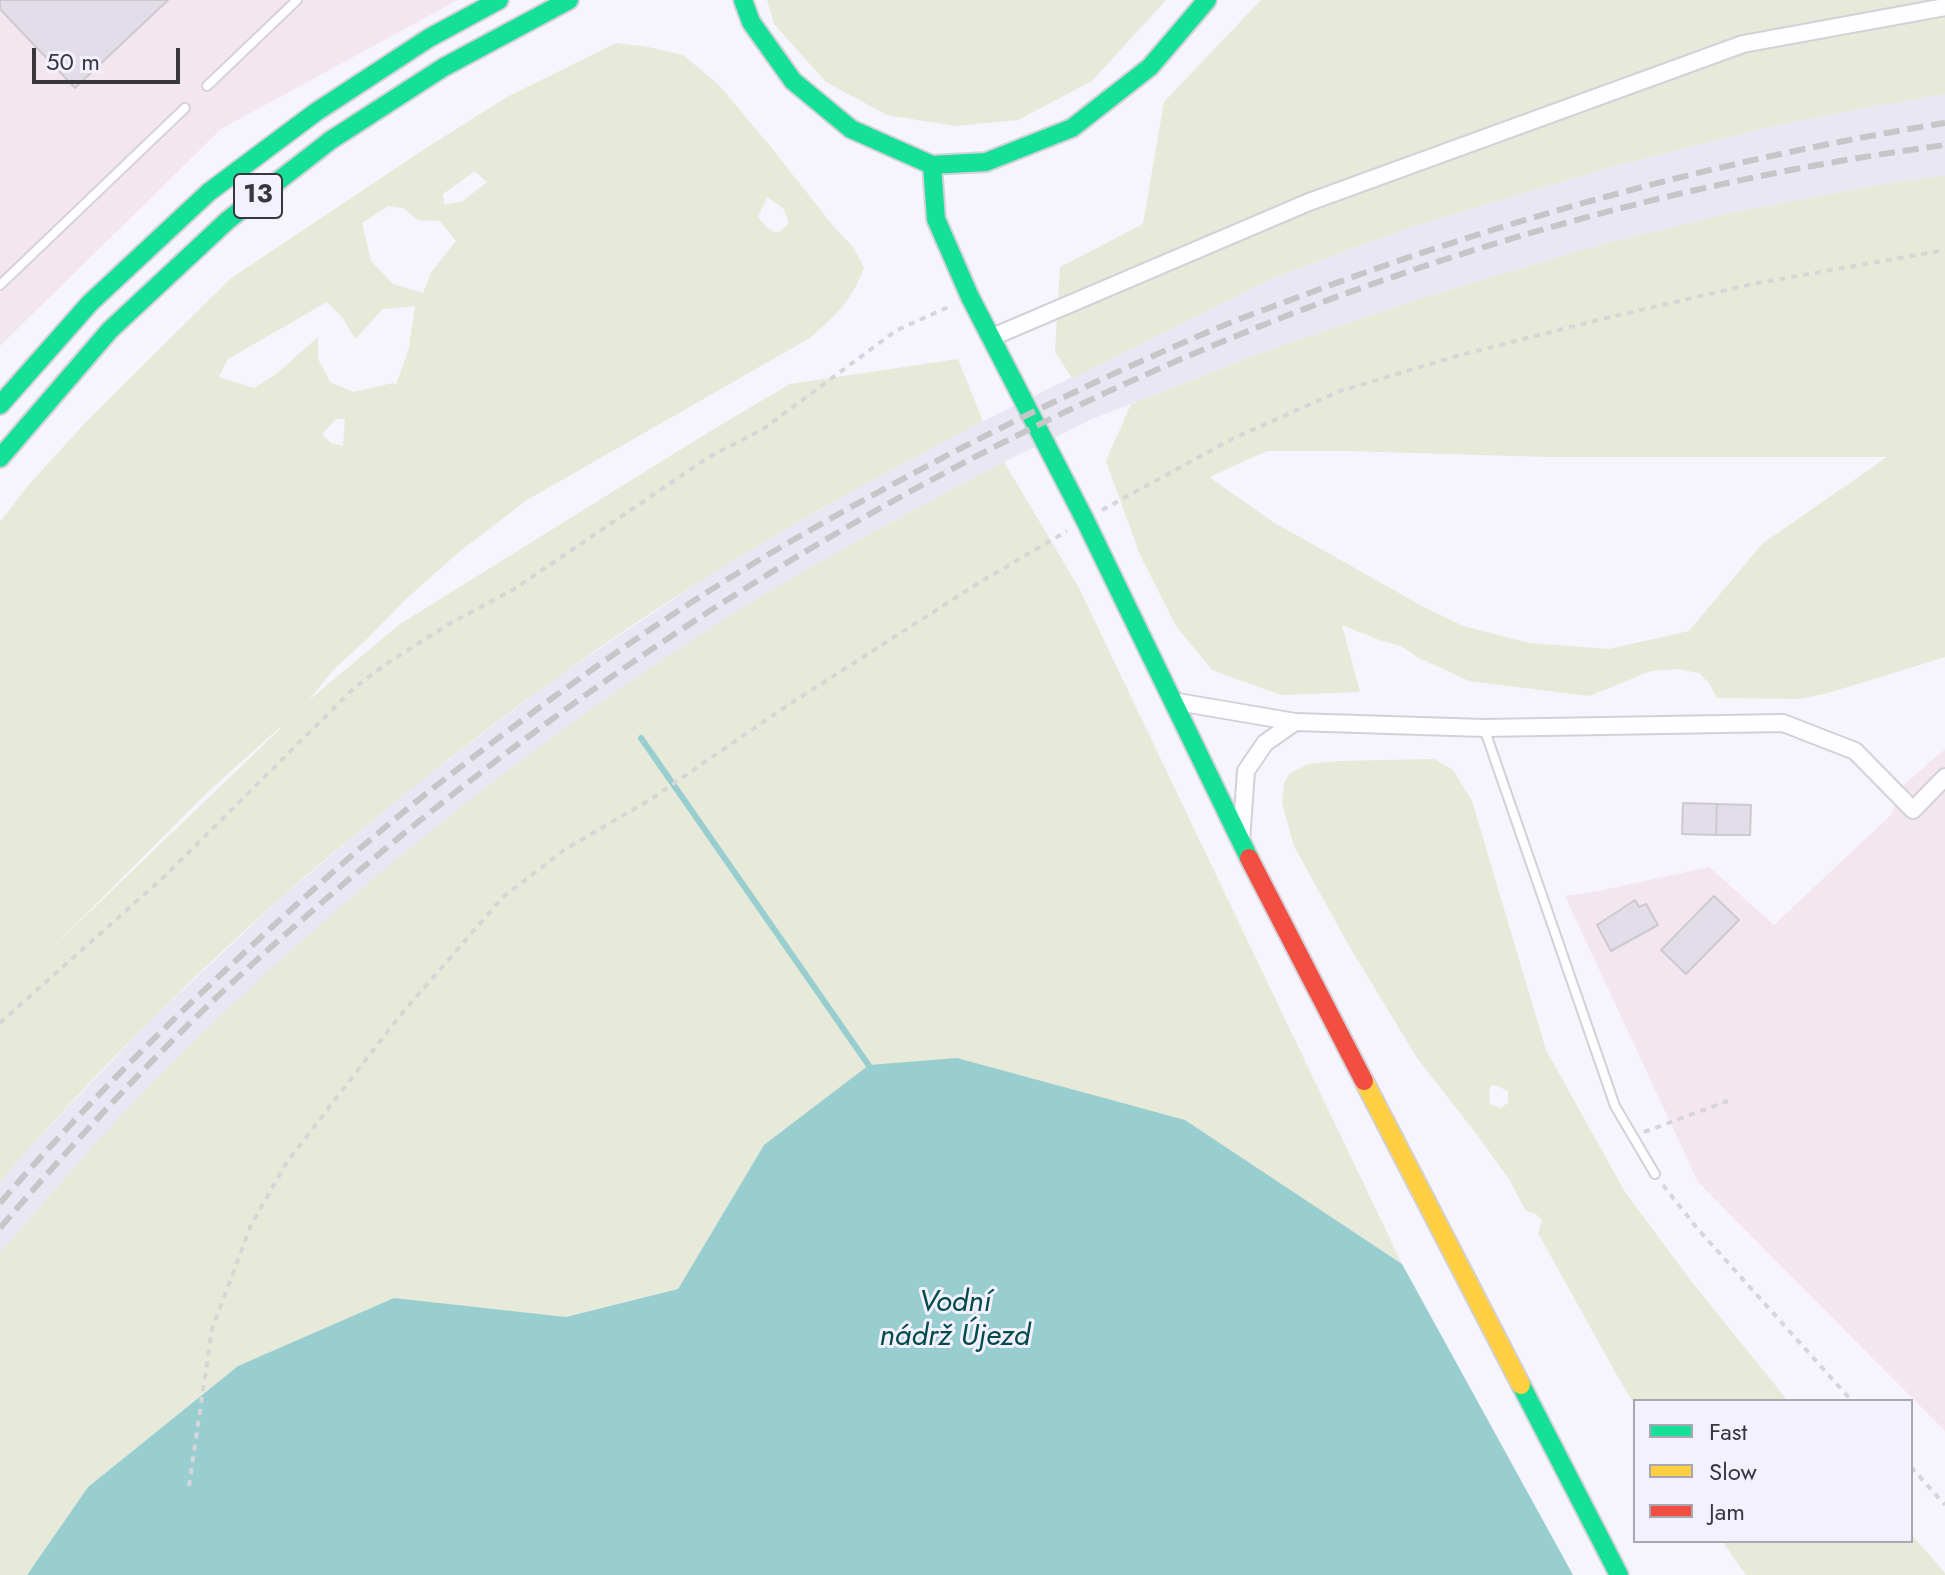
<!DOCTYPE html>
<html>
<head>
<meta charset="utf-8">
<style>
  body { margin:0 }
  #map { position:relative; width:1945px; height:1575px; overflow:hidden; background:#f6f4fc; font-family:Jost,sans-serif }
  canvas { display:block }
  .legend { position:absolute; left:1633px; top:1399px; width:280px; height:144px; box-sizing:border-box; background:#f4f1ff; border:2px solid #a9a7b2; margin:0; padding:10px 14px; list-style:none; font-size:24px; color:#38373e }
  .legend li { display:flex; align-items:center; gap:16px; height:40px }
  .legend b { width:40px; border:2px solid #a9a7b2 }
  .scale { position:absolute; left:32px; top:48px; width:148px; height:36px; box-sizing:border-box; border:4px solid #38373e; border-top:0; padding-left:10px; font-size:24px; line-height:28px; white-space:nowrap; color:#38373e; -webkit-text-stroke:6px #f4f1ff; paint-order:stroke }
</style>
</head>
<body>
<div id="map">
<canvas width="1945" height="1575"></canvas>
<ul class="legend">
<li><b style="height:10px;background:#16e098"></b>Fast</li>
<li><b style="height:10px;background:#ffcf43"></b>Slow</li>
<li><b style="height:10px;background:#f24e42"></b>Jam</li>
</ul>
<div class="scale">50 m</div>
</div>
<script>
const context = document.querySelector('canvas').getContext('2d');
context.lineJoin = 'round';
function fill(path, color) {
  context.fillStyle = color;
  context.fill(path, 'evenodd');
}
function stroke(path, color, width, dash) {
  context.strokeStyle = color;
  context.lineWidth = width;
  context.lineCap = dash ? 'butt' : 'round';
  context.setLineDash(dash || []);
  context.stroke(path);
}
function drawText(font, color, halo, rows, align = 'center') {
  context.font = font + ' Jost,sans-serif';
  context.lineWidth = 6;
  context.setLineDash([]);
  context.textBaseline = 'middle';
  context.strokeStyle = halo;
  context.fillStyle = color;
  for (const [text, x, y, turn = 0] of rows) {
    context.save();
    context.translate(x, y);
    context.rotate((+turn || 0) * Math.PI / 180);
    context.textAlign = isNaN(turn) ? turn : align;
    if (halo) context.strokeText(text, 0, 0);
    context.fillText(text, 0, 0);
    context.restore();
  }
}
const built = new Path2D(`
  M 1945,94 L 1945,176 L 1883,184 L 1731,213 L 1599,245 L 1422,298 L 1274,348 L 1092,419 L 1004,462 L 893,521 L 802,573 L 738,611 L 673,654 L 517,764 L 443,822 L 314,930 L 67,1175 L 0,1253 L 0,1182 L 33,1144 L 150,1021 L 283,896 L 414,786 L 553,680 L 714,572 L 779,533 L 871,481 L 983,421 L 1271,279 L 1411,227 L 1604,169 L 1765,128 L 1854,110 Z`);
const industrial = new Path2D(`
  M 0,0 L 458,0 L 221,129 L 0,346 Z
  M 1945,749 L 1945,1431 L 1698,1182 L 1565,896 L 1599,891 L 1709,867 L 1774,925 L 1891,815 L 1904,785 Z`);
const green = new Path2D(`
  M 767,0 L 1166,0 L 1092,81 L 1018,120 L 955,126 L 887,115 L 826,82 L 774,24 Z
  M 1261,0 L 1945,0 L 1945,94 L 1854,110 L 1765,128 L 1604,169 L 1411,227 L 1270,279 L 1072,378 L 1055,352 L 1060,267 L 1143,224 L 1164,102 Z
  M 616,43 L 648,47 L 683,55 L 718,84 L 770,146 L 834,227 L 853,247 L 864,268 C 850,303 837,314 810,338 L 527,500 L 459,552 L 406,599 L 366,640 L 333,670 L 308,701 L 400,624 L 709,432 L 790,384 L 958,359 L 983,421 C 893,469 802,517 715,572 C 592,648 475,735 365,827 C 337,850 309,872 283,896 C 183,985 87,1081 0,1182 L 0,522 L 27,487 L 85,423 L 230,279 L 423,150 L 507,97 ZM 475,171 L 487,182 L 463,201 L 444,205 L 443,194 ZM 767,197 L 783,208 L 789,223 L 778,233 L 767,228 L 758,217 ZM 388,206 L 403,208 L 418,220 L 440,221 L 456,241 L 432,271 L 423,293 L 393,284 L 371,261 L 362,223 ZM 327,302 L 343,318 L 355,339 L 383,309 L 415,306 L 409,348 L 396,385 L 393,383 L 353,392 L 330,382 L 318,359 L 318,337 L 275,375 L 254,388 L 219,377 L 228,359 ZM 336,419 L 345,419 L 343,446 L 331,443 L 322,434 ZM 279,728 L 280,729 L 47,953 L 211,789 Z
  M 1945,176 L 1945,657 L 1828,693 L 1799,699 L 1717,698 L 1709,683 L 1699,673 L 1677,669 L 1651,671 L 1589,696 L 1469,681 L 1417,657 L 1401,646 L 1382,641 L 1342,625 L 1360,692 L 1281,695 L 1212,670 L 1176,626 L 1140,555 L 1106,461 L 1131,404 L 1274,348 L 1422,298 L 1599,245 L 1731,213 L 1883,184 ZM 1267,451 L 1347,451 L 1549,457 L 1887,457 L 1762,544 L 1689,631 L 1609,649 L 1530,643 L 1463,626 L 1422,606 L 1273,522 L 1209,477 Z
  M 1004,462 L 1079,588 L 1402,1264 L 1185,1120 L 764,1145 L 678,1289 L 566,1317 L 394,1299 L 238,1366 L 88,1487 L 27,1575 L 0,1575 L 0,1253 C 59,1184 119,1115 183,1052 C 352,887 539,736 739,610 C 825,557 915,509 1004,462 Z
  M 1434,759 L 1453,770 L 1472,801 L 1546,1050 L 1625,1192 L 1691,1281 L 1788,1401 L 1635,1401 L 1635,1405 L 1619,1379 L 1538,1233 L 1542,1221 L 1536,1214 L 1526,1211 L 1509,1179 L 1478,1136 L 1417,1058 L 1348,944 L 1294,846 L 1282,803 L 1284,783 L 1289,774 L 1308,764 L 1338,761 ZM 1495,1085 L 1508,1091 L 1508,1103 L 1500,1108 L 1490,1104 L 1489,1094 L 1490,1086 Z
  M 1911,1534 L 1945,1573 L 1945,1575 L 1746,1575 L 1722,1541 L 1911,1541 Z`);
const water = new Path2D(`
  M 957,1058 L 1185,1120 L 1402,1264 L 1573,1575 L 27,1575 L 88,1487 L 238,1366 L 394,1298 L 566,1317 L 678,1289 L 764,1145 L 869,1065 Z`);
const stream = new Path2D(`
  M 641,738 L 872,1070`);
const building = new Path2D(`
  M 0,0 L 168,0 L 75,88 L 0,9 Z
  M 1683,803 L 1717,804 L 1716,835 L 1682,834 Z
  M 1717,804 L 1751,805 L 1750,835 L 1716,835 Z
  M 1714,896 L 1739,920 L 1686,974 L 1661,950 Z
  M 1635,900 L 1639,907 L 1646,904 L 1658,925 L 1611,951 L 1597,925 Z`);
const path = new Path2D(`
  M 1102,510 L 1232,439 L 1340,391 L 1457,356 L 1594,321 L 1752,284 L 1945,250
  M 0,1023 L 167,874 L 354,688 L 389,662 L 449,624 L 514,589 L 709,457 L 763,429 L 897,330 L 953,305
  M 1644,1132 L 1728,1101
  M 1663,1185 L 1696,1227 L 1852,1401
  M 1911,1467 L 1945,1505
  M 189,1486 L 212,1329 L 251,1225 L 287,1162 L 398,1018 L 503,897 L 564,850 L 651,799 L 785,707 L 977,584 L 1067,531`);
const lane = new Path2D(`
  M 207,86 L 297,0
  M 0,285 L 185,108
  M 1484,728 L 1615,1106 L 1655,1174`);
const street = new Path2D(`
  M 990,338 L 1309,202 L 1743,44 L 1945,7
  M 1172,701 L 1295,722 L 1265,743 L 1246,771 L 1241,841
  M 1295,722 L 1484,728 L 1783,723 L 1855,751 L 1913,810 L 1945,777`);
const fast = new Path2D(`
  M 743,0 L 751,22 L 793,81 L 851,129 L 932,165 L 936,219 L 970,297 L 1085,520 L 1249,858
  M 932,165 L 986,162 L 1072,128 L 1150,67 L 1207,0
  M 0,405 L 90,303 L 209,192 L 316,112 L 429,38 L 499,0
  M 0,458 L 110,330 L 228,220 L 331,140 L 444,67 L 569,0
  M 1521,1385 L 1619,1575`);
const slow = new Path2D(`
  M 1364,1081 L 1521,1385`);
const jam = new Path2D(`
  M 1249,858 L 1364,1081`);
const rail = new Path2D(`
  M 0,1203 C 72,1120 149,1041 230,966 C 294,906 359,847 427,793 C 543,702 665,614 793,540 C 925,464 1061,395 1201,335 C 1242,317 1286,302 1328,286 C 1528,212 1735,157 1945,123
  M 0,1228 C 55,1164 111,1102 170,1043 C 234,978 304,917 373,859 C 819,486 1367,222 1945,145`);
const shields = [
  [258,196,48]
];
const shieldNames = [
  ["13",258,196]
];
const waterNames = [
  ["Vodní",955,1304],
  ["nádrž Újezd",955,1338]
];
fill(built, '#eae7f4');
fill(industrial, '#f4e6ef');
fill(green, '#e7e9d9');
fill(water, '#98ced0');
stroke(stream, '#98ced0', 6);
fill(building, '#e3dde9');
stroke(building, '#cccacf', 2);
stroke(lane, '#d3d1d8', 12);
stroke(street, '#d3d1d8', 20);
stroke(fast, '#d3d1d8', 22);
stroke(slow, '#d3d1d8', 22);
stroke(jam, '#d3d1d8', 22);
stroke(path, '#d6d5d7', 4, [6, 6]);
stroke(lane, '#fefdff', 8);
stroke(street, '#fefdff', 16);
stroke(fast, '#16e098', 18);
stroke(slow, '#ffcf43', 18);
stroke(jam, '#f24e42', 18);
stroke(rail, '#c6c5c7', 6, [16, 8]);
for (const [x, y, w] of shields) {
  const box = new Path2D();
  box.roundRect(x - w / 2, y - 22, w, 44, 6);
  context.fillStyle = '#f4f1ff';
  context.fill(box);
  stroke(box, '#38373e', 2);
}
drawText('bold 26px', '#38373e', null, shieldNames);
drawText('italic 30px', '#004a4b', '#f4f1ff', waterNames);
</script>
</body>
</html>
